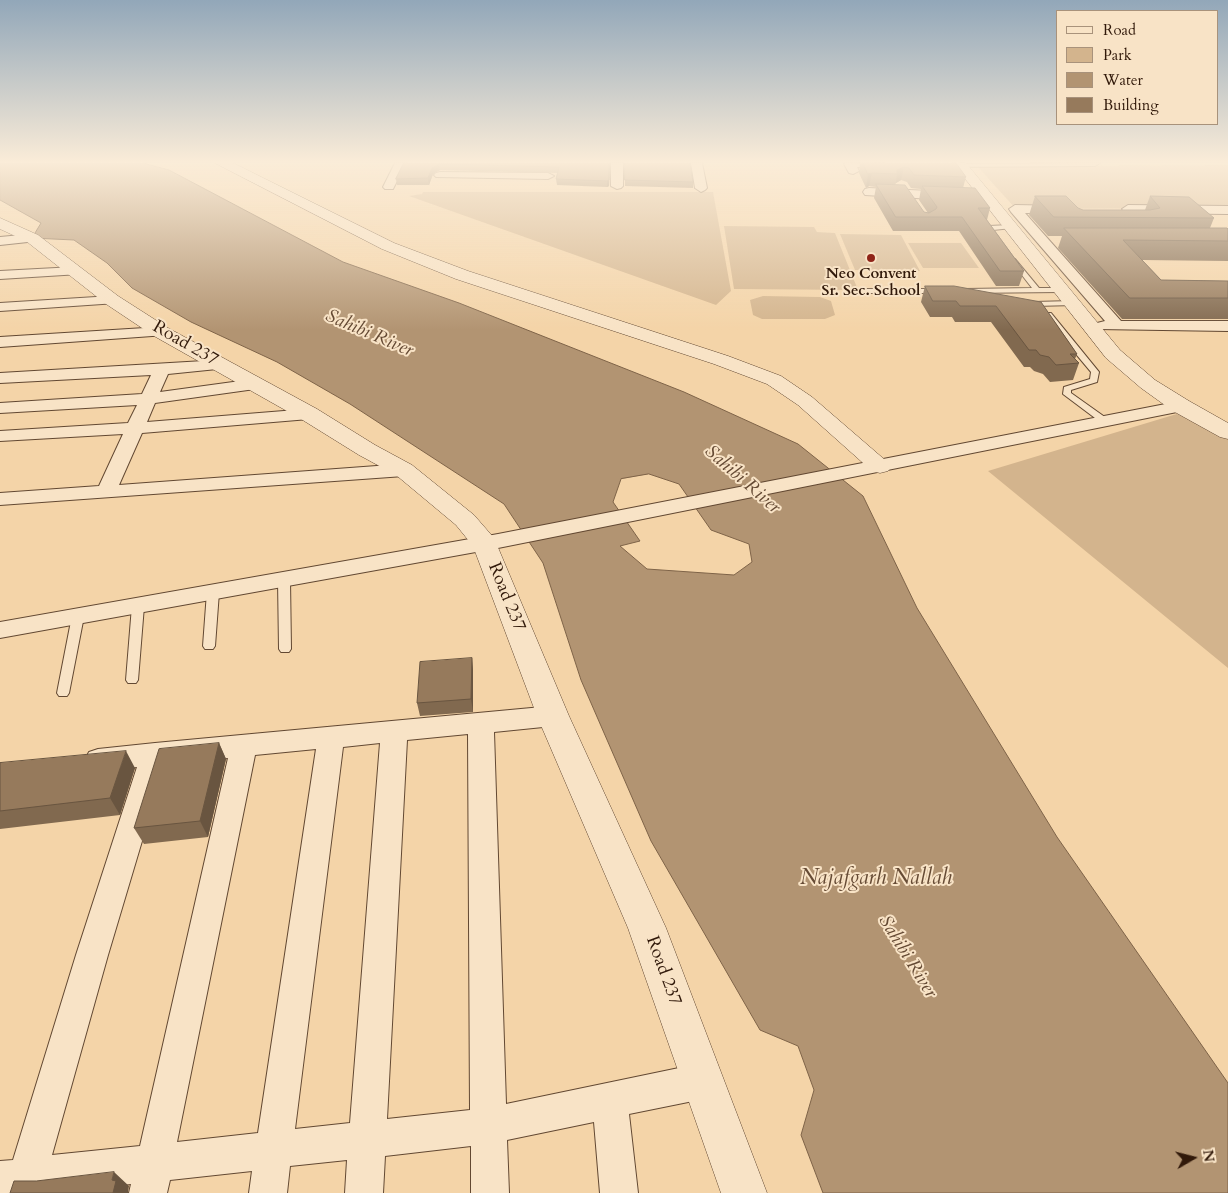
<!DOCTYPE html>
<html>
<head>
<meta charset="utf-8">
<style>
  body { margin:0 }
  #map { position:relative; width:1228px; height:1193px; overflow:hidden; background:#f4d4a8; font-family:Cardo,serif }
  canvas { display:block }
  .legend { position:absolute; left:1056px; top:10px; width:162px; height:115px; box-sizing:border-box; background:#f8e3c6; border:1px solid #a8927b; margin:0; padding:6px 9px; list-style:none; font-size:15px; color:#31190a }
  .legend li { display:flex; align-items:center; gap:10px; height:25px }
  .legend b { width:25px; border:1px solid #a8927b }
  .north { position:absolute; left:1168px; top:1133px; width:50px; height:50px; -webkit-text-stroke:4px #f8e3c6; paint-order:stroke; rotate:82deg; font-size:14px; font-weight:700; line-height:20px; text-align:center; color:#31190a }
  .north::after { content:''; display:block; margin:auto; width:18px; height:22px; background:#31190a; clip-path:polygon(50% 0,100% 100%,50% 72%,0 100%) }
</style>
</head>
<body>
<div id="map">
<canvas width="1228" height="1193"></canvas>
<ul class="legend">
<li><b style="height:6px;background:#f8e3c6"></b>Road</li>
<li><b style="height:14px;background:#d3b48d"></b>Park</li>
<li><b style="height:14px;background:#b29472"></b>Water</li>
<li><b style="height:14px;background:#967a5c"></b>Building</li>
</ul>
<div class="north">N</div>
</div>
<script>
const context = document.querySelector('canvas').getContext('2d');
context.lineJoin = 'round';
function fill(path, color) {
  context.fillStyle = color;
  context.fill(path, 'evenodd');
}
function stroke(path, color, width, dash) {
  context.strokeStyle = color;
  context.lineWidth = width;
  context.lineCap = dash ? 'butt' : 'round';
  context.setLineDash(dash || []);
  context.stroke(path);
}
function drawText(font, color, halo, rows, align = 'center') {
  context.font = font + ' Cardo,serif';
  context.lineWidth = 4;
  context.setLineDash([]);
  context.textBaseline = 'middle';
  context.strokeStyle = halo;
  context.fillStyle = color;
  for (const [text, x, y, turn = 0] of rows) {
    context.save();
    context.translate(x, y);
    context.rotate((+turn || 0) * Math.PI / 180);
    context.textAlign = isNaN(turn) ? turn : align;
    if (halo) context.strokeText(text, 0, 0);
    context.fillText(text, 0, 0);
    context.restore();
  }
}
const green = new Path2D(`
  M 1228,165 L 1228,208 L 1016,209 L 977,166 Z
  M 423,192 L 713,192 L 731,291 L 716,305 L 409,196 L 422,194 Z
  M 724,226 L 814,227 L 817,232 L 835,233 L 858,290 L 734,289 Z
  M 840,234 L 901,235 L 920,271 L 855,270 Z
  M 908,243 L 961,243 L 979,268 L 923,268 Z
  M 763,296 L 820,297 L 831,301 L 835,315 L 825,319 L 762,319 L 753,315 L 750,300 Z
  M 1180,413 L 1228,438 L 1228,668 L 988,471 Z`);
const water = new Path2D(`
  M 0,163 L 143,163 L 169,170 L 343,262 L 459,303 L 684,392 L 798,444 L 863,496 L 917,608 L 1057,837 L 1228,1083 L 1228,1193 L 823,1193 L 801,1135 L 814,1090 L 798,1046 L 760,1030 L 651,841 L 581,680 L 543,563 L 504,504 L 350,404 L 277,362 L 191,322 L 132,288 L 107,263 L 74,240 L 32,238 L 41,223 L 0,200 ZM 649,474 L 679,484 L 711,530 L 749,544 L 752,562 L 734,575 L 647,569 L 620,546 L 640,541 L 613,502 L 621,479 Z`);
const service = new Path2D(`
  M 1010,225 L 1013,227 L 1012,228 L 993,230 L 999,238 L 996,240 L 986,228 L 989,226 Z
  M 1011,259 L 1015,259 L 1039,288 L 1061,288 L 1065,290 L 1061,292 L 965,293 L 961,291 L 965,289 L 1032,288 L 1011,261 Z
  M 853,289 L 939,289 L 943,291 L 939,293 L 856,293 L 852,291 Z
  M 1072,301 L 1075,301 L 1075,305 L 1034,306 L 1030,304 L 1034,302 Z
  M 1045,313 L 1051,313 L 1099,372 L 1097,382 L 1071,390 L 1071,393 L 1109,420 L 1109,424 L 1103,424 L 1063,394 L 1064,387 L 1090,379 L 1091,372 L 1045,317 Z
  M 284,576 L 290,580 L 291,649 L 289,652 L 281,652 L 279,649 L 278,580 Z
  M 213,588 L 219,592 L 215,646 L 213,649 L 205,649 L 203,646 L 207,592 Z
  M 138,602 L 144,606 L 138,680 L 136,683 L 128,683 L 126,680 L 132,606 Z
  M 78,612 L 84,616 L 69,693 L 67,696 L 59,696 L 57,693 L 72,616 Z`);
const minor = new Path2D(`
  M 395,163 L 406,163 L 393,189 L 385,189 L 383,187 Z
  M 611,163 L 623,163 L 623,186 L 621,188 L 617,189 L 611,186 Z
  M 691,163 L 702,163 L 707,188 L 705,190 L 701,192 L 695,188 Z
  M 1100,163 L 1095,166 L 936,167 L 930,164 Z
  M 844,164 L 845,163 L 895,164 L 889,167 L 857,167 L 859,171 L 853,174 L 849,173 Z
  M 440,172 L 548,173 L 554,176 L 548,179 L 436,177 L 434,175 L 436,173 Z
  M 869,188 L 950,192 L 956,196 L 950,200 L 865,195 L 863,192 L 865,189 Z
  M 1015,205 L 1065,206 L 1067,209 L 1061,213 L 1025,213 L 1121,321 L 1228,321 L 1228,331 L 1097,329 L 1094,326 L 1097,323 L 1105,321 L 1011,212 L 1009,209 Z
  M 1128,205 L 1228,206 L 1228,214 L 1139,213 L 1149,223 C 1144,229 1131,229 1126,223 L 1132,219 L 1122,209 Z
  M 32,234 L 39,238 L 37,241 L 0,245 L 0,237 Z
  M 75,267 L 80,268 L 82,271 L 80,274 L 0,279 L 0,271 Z
  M 112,296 L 117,297 L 119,300 L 117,303 L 0,311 L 0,303 Z
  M 161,327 L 166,329 L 169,332 L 166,335 L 0,347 L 0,337 Z
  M 221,360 L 227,362 L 229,365 L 227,368 L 168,374 L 160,392 L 255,379 L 261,380 L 263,384 L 261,388 L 255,389 L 155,403 L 147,422 L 309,409 L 315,410 L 318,414 L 315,418 L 309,419 L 142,433 L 119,485 L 404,464 L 411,466 L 414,470 L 411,474 L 404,476 L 0,505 L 0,493 L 99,486 L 123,434 L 0,441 L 0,431 L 128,423 L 137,405 L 0,413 L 0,403 L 142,394 L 151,375 L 0,383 L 0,373 Z
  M 1181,401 L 1187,402 L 1190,406 L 1187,410 L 498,548 L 0,638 L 0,622 L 498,534 Z
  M 553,706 L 562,709 L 566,716 L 562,723 L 553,726 L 494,732 L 506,1104 L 703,1063 L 715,1069 L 721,1081 L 715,1093 L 703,1099 L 629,1114 L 638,1193 L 600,1193 L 594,1122 L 507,1140 L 509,1193 L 471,1193 L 471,1146 L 385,1156 L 383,1193 L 345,1193 L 347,1160 L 290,1166 L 287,1193 L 249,1193 L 252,1171 L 170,1180 L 167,1193 L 129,1193 L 131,1184 L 53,1193 L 0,1193 L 0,1161 L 13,1160 L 76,955 L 137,767 L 98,771 L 89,768 L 85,760 L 89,752 L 98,749 L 155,743 ZM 468,734 L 470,1110 L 387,1119 L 407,740 ZM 380,743 L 350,1123 L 295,1129 L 343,747 ZM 316,749 L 258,1133 L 177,1142 L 255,755 ZM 228,758 L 140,1146 L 52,1155 L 108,955 L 165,764 Z`);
const tertiary = new Path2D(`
  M 215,163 L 233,163 L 394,243 L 468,271 L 728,356 L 781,376 L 812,397 L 892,466 L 888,471 L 880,473 L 872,471 L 798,405 L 767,384 L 714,364 L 456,279 L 382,249 Z
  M 953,163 L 966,163 L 1120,350 L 1155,380 L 1189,401 L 1228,423 L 1228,439 L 1220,437 L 1173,411 L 1141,388 L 1106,358 Z
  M 0,218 L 38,235 L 118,296 L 168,328 L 317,409 L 375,445 L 412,465 L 474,515 L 494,538 L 569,716 L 666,928 L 767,1193 L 721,1193 L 628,928 L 537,716 L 473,546 L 456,525 L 396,475 L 359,455 L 301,419 L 154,336 L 106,304 L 26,241 L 0,229 Z`);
const wall = new Path2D(`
  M 404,163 L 610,163 L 609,186 L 607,187 L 557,185 L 556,179 L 558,173 L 440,170 L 433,174 L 429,185 L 397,185 L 396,179 Z
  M 625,163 L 693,182 L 693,188 L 625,186 Z
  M 860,163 L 956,163 L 966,177 L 963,188 L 990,208 L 987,220 L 1024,271 L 1019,286 L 996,286 L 959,231 L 893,231 L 874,198 L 876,187 L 869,186 L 866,188 L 859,173 ZM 901,180 L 907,182 L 911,188 L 921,189 L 919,200 L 928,213 L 924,212 L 895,185 L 896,183 Z
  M 1035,196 L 1083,210 L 1145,210 L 1150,196 L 1214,218 L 1210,228 L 1228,229 L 1228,261 L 1142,260 L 1161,280 L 1228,281 L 1228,319 L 1122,319 L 1058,248 L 1062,236 L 1048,236 L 1029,215 Z
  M 925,286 L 1041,302 L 1077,354 L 1075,359 L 1079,363 L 1073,380 L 1050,382 L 1043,374 L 1034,371 L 1030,367 L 1024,367 L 991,322 L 955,322 L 952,317 L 930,317 L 921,302 Z
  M 472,658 L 473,671 L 473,712 L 420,716 L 417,703 Z
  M 219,743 L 226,759 L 208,837 L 144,844 L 134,828 Z
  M 0,763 L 135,768 L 120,815 L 0,829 Z`);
const shadedWall = new Path2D(`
  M 610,163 L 609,186 L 607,187 L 607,181 Z
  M 439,164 L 440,170 L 433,174 L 429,185 L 428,178 L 432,168 Z
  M 904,167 L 901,180 L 896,183 L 897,174 L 897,170 Z
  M 872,173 L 869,186 L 866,188 L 868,174 Z
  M 472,658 L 473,671 L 473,712 L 471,699 Z
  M 219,743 L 226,759 L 208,837 L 200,821 Z
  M 126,751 L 135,768 L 120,815 L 110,798 Z
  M 114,1172 L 129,1186 L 128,1192 L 129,1193 L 113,1193 L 112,1180 Z`);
const building = new Path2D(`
  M 404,163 L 609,163 L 609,180 L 607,181 L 556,179 L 559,167 L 439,164 L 432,168 L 428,178 L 396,179 Z
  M 625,163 L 690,163 L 693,182 L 625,180 Z
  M 863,163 L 956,163 L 966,177 L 914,175 L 909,168 L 904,167 L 897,170 L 897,174 L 872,173 L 868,174 Z
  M 876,184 L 905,185 L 924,212 L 929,213 L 936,209 L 937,207 L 922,186 L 975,188 L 990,208 L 978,208 L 1024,271 L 1000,271 L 962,217 L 896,217 Z
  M 1035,196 L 1066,196 L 1078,208 L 1083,210 L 1150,210 L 1160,208 L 1150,196 L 1189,197 L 1214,218 L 1054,217 Z
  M 1064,228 L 1227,228 L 1228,229 L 1228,241 L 1123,240 L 1161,280 L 1228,281 L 1228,298 L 1130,298 Z
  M 925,286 L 954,286 L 1041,302 L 1077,354 L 1070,354 L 1079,363 L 1056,365 L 1049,357 L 1040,355 L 1036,350 L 1029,350 L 996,306 L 960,306 L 956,301 L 933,301 Z
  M 472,658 L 471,699 L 417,703 L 420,662 Z
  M 219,743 L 200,821 L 134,828 L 159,749 Z
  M 126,751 L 110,798 L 0,811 L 0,763 Z
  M 114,1172 L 112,1180 L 116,1181 L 113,1193 L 10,1193 L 14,1181 L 36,1181 Z`);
const markers = [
  [871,258,5,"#8f2418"]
];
const farPoinames = [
  ["Neo Convent",871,275],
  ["Sr. Sec. School",871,292]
];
const streetNames = [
  ["Road 237",185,344,30],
  ["Road 237",506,597,68],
  ["Road 237",663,971,70]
];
const waterNames = [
  ["Sahibi River",369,334,23],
  ["Sahibi River",742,480,41],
  ["Sahibi River",907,957,58]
];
const nearWaternames = [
  ["Najafgarh Nallah",876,879]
];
fill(green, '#d3b48d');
fill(water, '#b29472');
stroke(water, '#7e6348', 1);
stroke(service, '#624832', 2);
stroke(minor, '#624832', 2);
stroke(tertiary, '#624832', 1);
fill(service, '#f8e3c6');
fill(minor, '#f8e3c6');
fill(tertiary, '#f8e3c6');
fill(wall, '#81694f');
fill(shadedWall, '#695540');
fill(building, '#967a5c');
stroke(building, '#695540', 1);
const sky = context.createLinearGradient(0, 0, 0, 330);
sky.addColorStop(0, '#92a7b9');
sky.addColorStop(0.49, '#faecd8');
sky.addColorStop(1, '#faecd800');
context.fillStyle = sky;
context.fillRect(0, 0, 1228, 330);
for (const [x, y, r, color] of markers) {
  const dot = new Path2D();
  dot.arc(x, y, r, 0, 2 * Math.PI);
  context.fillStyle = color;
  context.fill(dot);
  stroke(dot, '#f8e3c6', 2);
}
drawText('bold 15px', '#31190a', '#f8e3c6', farPoinames);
drawText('18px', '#31190a', '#f8e3c6', streetNames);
drawText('italic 19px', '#654a34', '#f8e3c6', waterNames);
drawText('italic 22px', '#654a34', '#f8e3c6', nearWaternames);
</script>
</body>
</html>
